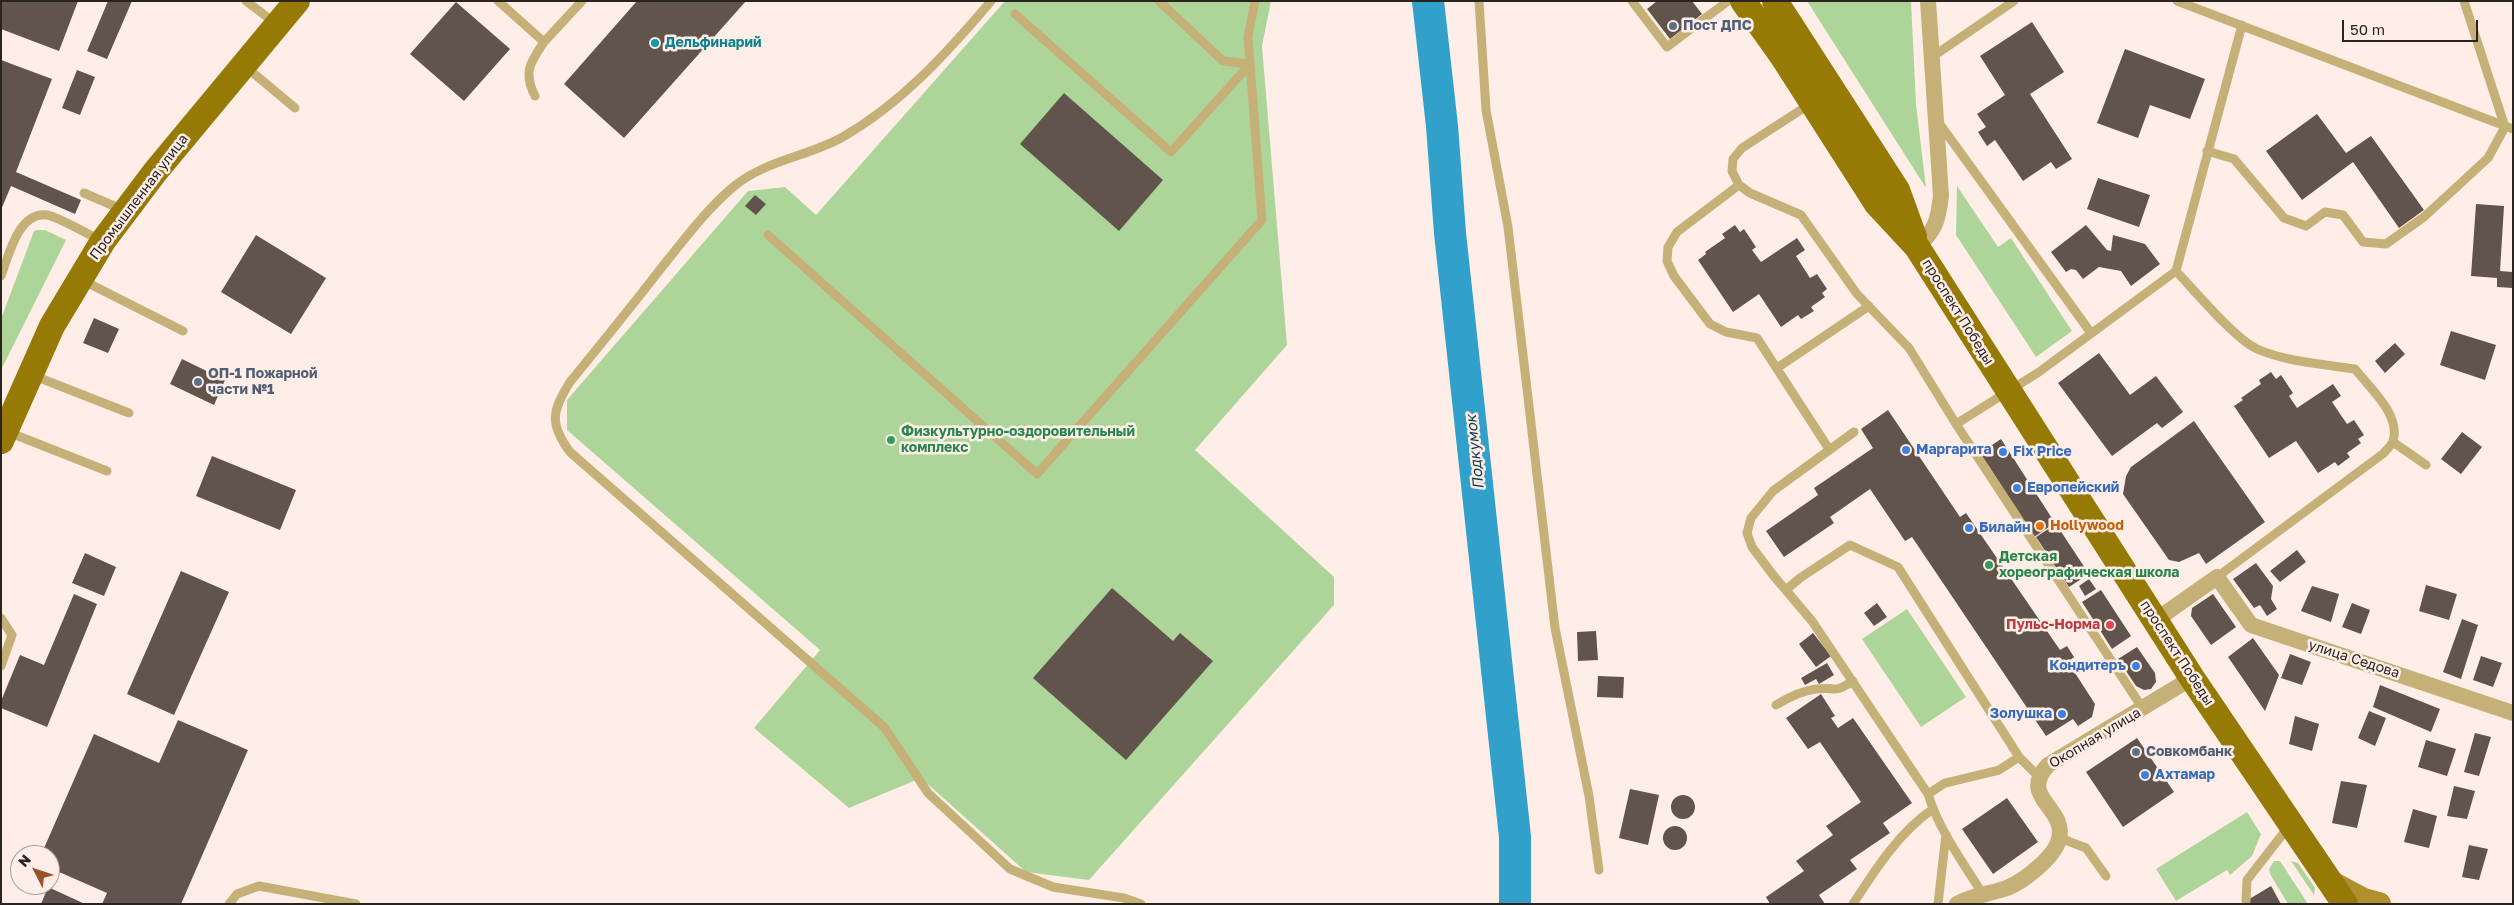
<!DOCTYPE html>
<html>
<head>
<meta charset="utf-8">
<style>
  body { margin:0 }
  #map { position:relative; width:2514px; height:905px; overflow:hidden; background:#feeee7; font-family:"Golos Text",sans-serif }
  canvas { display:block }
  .frame { position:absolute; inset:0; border:2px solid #2a2421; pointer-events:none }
  .north { position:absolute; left:10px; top:845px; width:50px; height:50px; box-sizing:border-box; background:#feeee7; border:1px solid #a99d98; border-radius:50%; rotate:311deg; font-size:14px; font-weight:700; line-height:20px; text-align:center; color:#2a2421 }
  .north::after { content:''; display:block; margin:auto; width:18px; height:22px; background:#985426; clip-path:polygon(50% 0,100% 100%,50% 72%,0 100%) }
  .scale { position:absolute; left:2342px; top:20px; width:136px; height:22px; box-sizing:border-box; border:2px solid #2a2421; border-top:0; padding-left:6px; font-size:15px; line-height:18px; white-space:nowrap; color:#2a2421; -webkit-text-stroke:4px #feeee7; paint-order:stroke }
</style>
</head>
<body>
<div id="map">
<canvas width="2514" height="905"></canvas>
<div class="frame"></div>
<div class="north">N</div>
<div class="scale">50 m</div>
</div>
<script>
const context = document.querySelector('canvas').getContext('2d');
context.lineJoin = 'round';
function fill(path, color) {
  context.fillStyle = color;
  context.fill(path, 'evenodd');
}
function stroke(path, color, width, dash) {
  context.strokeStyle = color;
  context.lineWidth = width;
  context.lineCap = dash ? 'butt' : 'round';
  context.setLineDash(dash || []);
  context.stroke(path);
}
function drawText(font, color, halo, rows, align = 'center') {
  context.font = font + ' "Golos Text",sans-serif';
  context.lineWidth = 5;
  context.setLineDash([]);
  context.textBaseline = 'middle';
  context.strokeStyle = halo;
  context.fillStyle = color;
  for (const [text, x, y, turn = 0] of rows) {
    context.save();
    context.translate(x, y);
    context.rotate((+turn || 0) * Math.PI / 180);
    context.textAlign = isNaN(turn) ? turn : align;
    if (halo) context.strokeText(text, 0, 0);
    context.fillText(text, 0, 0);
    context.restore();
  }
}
const green = new Path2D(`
  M 1005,1 L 1271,1 L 1262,46 L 1287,345 L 1195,450 L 1334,577 L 1334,605 L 1089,880 L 1026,872 L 921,778 L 849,808 L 754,728 L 820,650 L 567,430 L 567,400 L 748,191 L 785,187 L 816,215 Z
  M 1807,1 L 1911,1 L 1916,104 L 1926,188 Z
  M 1957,186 L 1998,247 L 2011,238 L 2072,331 L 2036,357 L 1956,235 Z
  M 38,230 L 45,230 L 66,240 L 1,370 L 1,319 L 34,231 Z
  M 1907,609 L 1966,697 L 1921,727 L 1862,639 Z
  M 2247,812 L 2261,834 L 2252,856 L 2230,875 L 2227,870 L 2176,901 L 2156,869 Z
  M 2274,861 L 2280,861 L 2308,904 L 2288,904 L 2270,874 L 2269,869 Z
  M 2291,861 L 2298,863 L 2315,888 L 2314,895 Z`);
const river = new Path2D(`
  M 1428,1 L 1442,126 L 1450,233 L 1515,837 L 1515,904`);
const building = new Path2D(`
  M 1,1 L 78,1 L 59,51 L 1,29 Z
  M 108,1 L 132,1 L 107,59 L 87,51 Z
  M 637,1 L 746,1 L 624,138 L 564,84 Z
  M 1657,1 L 1692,1 L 1702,14 L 1670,39 L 1647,9 Z
  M 456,2 L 510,49 L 464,101 L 410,54 Z
  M 2032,22 L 2064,72 L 2030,94 L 2072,159 L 2056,169 L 2051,162 L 2023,181 L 1995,140 L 1987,146 L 1978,132 L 1986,127 L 1977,114 L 2005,95 L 1980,56 Z
  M 2125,49 L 2205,79 L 2190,119 L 2150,105 L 2138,138 L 2097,123 Z
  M 1,60 L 52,79 L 16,172 L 81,200 L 75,214 L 11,186 L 1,210 Z
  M 77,70 L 95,77 L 80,115 L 62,108 Z
  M 1064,93 L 1163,180 L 1119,231 L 1020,144 Z
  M 2317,114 L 2346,153 L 2371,136 L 2424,210 L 2399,228 L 2353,162 L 2302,200 L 2266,151 Z
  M 2098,178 L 2150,195 L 2139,227 L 2087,209 Z
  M 755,195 L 766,204 L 756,215 L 745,206 Z
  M 2476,204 L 2504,206 L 2500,271 L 2513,272 L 2513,288 L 2497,287 L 2497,278 L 2471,276 Z
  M 1735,225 L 1740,232 L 1744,229 L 1756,247 L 1752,250 L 1761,262 L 1797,238 L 1805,250 L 1796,256 L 1810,278 L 1817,274 L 1827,289 L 1822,293 L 1825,297 L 1811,307 L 1814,311 L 1801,319 L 1798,315 L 1781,327 L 1759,294 L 1733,312 L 1698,260 L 1706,254 L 1705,252 L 1725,238 L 1722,234 Z
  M 2086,225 L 2107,250 L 2111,251 L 2113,235 L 2145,244 L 2160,264 L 2131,286 L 2121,271 L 2099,267 L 2083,279 L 2076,270 L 2071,269 L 2066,272 L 2051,252 Z
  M 256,235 L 326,278 L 291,334 L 221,292 Z
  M 94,318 L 119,329 L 108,353 L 83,343 Z
  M 2451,331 L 2496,345 L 2485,380 L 2440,365 Z
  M 2395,343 L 2405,354 L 2385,373 L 2375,361 Z
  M 2099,353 L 2130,395 L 2156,376 L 2183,412 L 2162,428 L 2157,423 L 2112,456 L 2058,383 Z
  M 182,359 L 225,380 L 214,405 L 170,384 Z
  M 2271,372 L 2276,379 L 2281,375 L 2293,393 L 2289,396 L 2297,408 L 2333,384 L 2341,396 L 2332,402 L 2347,424 L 2354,420 L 2364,435 L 2358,439 L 2361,443 L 2347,453 L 2350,457 L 2338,466 L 2335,462 L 2318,473 L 2296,441 L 2269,458 L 2234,406 L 2243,400 L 2241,398 L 2261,384 L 2259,380 Z
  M 1888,410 L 1960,517 L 1966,513 L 2060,650 L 2067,646 L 2074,657 L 2068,662 L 2095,704 L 2092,717 L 2078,726 L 2073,719 L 2046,736 L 1912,537 L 1905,541 L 1870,489 L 1830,517 L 1834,523 L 1784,557 L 1766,531 L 1818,495 L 1814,488 L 1873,448 L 1861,429 Z
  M 2194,421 L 2265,522 L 2206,564 L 2199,553 L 2179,562 L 2169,560 L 2123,494 L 2126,476 L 2131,467 Z
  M 2462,432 L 2482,447 L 2461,474 L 2441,459 Z
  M 2001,439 L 2055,523 L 2034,537 L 1980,453 Z
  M 212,456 L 296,490 L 280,530 L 196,496 Z
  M 2056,524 L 2089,574 L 2069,587 L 2036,537 Z
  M 2297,550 L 2306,562 L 2280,582 L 2270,571 Z
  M 85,553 L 116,567 L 104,596 L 72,583 Z
  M 2256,563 L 2273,586 L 2271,599 L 2277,609 L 2267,616 L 2260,605 L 2254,608 L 2233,579 Z
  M 181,571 L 229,592 L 174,715 L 127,694 Z
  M 2089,579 L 2096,589 L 2085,596 L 2079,586 Z
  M 2426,585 L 2457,594 L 2449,620 L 2419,611 Z
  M 2312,586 L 2339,594 L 2331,622 L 2301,611 Z
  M 1112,588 L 1173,641 L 1180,633 L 1213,661 L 1126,760 L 1033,678 Z
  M 2101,590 L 2131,636 L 2112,649 L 2082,602 Z
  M 74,594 L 97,604 L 47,727 L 1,708 L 1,701 L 20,655 L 44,665 Z
  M 2213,594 L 2236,627 L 2211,645 L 2191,616 L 2192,608 Z
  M 1877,603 L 1887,617 L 1874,626 L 1864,613 Z
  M 2352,603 L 2370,610 L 2361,634 L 2342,627 Z
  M 2462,619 L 2478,625 L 2461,679 L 2443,672 Z
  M 1596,631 L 1598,660 L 1578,661 L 1577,632 Z
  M 1813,633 L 1831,656 L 1816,667 L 1799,644 Z
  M 2253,638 L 2279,675 L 2265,711 L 2228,657 Z
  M 2137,647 L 2155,673 L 2156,682 L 2151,689 L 2144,690 L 2136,686 L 2118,659 Z
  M 2290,654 L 2311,662 L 2302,685 L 2281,678 Z
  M 2481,656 L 2502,663 L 2493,687 L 2473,680 Z
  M 1827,663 L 1834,675 L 1819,684 L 1816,679 L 1805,685 L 1801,678 Z
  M 1598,676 L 1624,677 L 1623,698 L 1597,697 Z
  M 2380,685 L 2440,709 L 2431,732 L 2373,707 Z
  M 1821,694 L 1835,716 L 1831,718 L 1838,728 L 1853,718 L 1912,803 L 1883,823 L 1890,833 L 1850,860 L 1857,869 L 1819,895 L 1825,904 L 1770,904 L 1766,897 L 1804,871 L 1796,861 L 1833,835 L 1826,826 L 1861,802 L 1820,742 L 1808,749 L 1786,718 Z
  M 2369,711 L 2386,718 L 2375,746 L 2358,738 Z
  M 2295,716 L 2319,724 L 2312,751 L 2289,744 Z
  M 178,720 L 248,750 L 181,904 L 102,904 L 107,893 L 50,868 L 50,855 L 41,855 L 94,734 L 159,763 Z
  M 2475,733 L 2491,737 L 2479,776 L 2464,772 Z
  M 2137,738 L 2174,792 L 2123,827 L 2086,772 Z
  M 2426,740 L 2456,749 L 2447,776 L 2418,767 Z
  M 2341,781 L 2367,785 L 2357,828 L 2332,823 Z
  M 2454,786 L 2475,791 L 2467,819 L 2447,816 Z
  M 1630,789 L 1659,795 L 1648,845 L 1619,838 Z
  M1671 807a12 12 0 1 1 24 0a12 12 0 1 1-24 0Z
  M 2007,798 L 2038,842 L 1993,874 L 1962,829 Z
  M 2413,809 L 2437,816 L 2429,848 L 2404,842 Z
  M1663 838a12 12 0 1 1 24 0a12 12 0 1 1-24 0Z
  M 2469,845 L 2488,849 L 2479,880 L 2462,877 Z
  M 2271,886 L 2281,904 L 2241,904 Z
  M 48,887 L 85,904 L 41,904 Z`);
const lane = new Path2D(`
  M 246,1 L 275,23
  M 498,1 L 544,42 L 582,1
  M 991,1 C 947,53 901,104 841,138 C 806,157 763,161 732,188 C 705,211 684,240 662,267 C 632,306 601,344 570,382 C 552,411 549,424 570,452 L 884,727 L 928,793 L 1010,869 L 1053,887 L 1124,898 L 1141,904
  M 1159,1 L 1223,61 L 1250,64
  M 1479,1 L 1486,110 L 1508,227 L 1555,628 L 1589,796 L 1599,870
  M 1632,1 L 1667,47 L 1728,1
  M 2177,1 L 2513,129
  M 1015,14 L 1171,152 L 1250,64
  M 1932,57 L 2014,1
  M 246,67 L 295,108
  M 535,96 C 523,72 530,63 544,42
  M 1810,104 L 1742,148 L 1733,159 L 1732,171 L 1739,185 L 1750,193 L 1801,215 L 1857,294 L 1909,348 L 1956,424 L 2039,372 L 2176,271 L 2242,25
  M 1939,123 L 2091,333
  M 2207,151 L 2234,159 L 2284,218 L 2306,226 L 2325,212 L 2343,215 L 2363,242 L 2386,244 L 2424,217 L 2488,158 L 2505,127 L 2464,1
  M 1739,185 L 1677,232 L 1668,247 L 1667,261 L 1674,276 L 1710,324 L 1726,332 L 1757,338 L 1829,449
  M 84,193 L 114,206 L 122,213
  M 768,235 L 1037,474 L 1262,220 L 1248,37 L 1255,1
  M 2176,271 C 2194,290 2235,339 2257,349 C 2287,362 2322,364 2355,369 C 2370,388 2401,415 2393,441 C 2392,445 2386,450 2384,453 L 2217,577
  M 1,276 C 9,255 18,212 47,215 C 58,217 88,234 100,240
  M 82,280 L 183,331
  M 1777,368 L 1869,306
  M 32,375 L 129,413
  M 1956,424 L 2143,709
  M 8,432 L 107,471
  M 1854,432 L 1773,491 L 1751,518 L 1747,533 L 1752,547 L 1773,575 L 1812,621 L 1928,794 C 1939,830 1962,861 1982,893
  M 2393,442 L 2426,465
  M 1786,590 L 1800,578 L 1850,545 L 1898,567 L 2019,757 L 2038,776
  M 1,618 L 12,635 L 1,666
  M 1776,705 C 1789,697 1801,691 1816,689 C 1837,686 1831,695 1853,681
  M 1928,794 L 1945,783 L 1999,770 L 2019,757
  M 2060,838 L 2086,848 L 2106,876
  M 2246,901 L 2247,880 L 2289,826
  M 229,904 L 237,894 L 259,886 L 356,904
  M 1853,904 C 1875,870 1899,832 1933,809
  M 1938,904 L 1946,834`);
const street = new Path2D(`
  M 1917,247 C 1936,230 1938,220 1941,196 L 1928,1
  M 2156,620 L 2217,577 L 2251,625 L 2513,713
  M 1957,904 C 1973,895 1990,894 2007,888 C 2024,881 2055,857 2059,839 C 2067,807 2018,798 2048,765 L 2192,678`);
const secondary = new Path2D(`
  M 2330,882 L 2364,900 L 2379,904`);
const primary = new Path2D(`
  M 1743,1 L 1783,57 L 1877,204 L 1917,247 L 2192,678 L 2345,904
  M 1775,1 L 1897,190 L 1914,237
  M 1,441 L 52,326 L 103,241 L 155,172 L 297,1`);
const markers = [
  [1673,26,5,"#5c6f8a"],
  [655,43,5,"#0f9aa8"],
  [198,382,5,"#5c6f8a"],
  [891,440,5,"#2e9e5b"],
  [1906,450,5,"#3f7fe0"],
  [2003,452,5,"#3f7fe0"],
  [2017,488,5,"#3f7fe0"],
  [2040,526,5,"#e8710a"],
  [1969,528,5,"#3f7fe0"],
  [1989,565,5,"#2e9e5b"],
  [2110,625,5,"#e0444e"],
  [2136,666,5,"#3f7fe0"],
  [2062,714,5,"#3f7fe0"],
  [2136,752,5,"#5c6f8a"],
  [2145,775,5,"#3f7fe0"]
];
const serviceNames = [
  ["Пост ДПС",1683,26],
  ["ОП-1 Пожарной",208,374],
  ["части №1",208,390],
  ["Совкомбанк",2146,752]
];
const cultureNames = [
  ["Дельфинарий",665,43]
];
const streetNames = [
  ["Промышленная улица",139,197,-53],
  ["проспект Победы",1958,312,58],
  ["проспект Победы",2177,653,57],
  ["улица Седова",2354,659,18],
  ["Окопная улица",2095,738,-31]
];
const leisureNames = [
  ["Физкультурно-оздоровительный",901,432],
  ["комплекс",901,448],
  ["Детская",1999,557],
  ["хореографическая школа",1999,573]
];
const shopNames = [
  ["Маргарита",1916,450],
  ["Fix Price",2013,452],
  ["Европейский",2027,488],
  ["Билайн",1979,528],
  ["Кондитеръ",2126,666,"right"],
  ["Золушка",2052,714,"right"],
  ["Ахтамар",2155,775]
];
const foodNames = [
  ["Hollywood",2050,526]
];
const healthNames = [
  ["Пульс-Норма",2100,625]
];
const waterNames = [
  ["Подкумок",1475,452,-96]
];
fill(green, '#aed599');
stroke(river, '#31a1cb', 32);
fill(building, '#60544d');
stroke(lane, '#c5b178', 9);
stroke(street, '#c5b178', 16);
stroke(secondary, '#ae902d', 24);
stroke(primary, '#977a06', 26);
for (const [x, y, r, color] of markers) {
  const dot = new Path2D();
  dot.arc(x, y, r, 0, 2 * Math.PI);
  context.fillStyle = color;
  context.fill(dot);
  stroke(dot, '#feeee7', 2);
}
drawText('bold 14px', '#4e5e75', '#feeee7', serviceNames, 'left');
drawText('bold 14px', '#0d838f', '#feeee7', cultureNames, 'left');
drawText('14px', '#2a2421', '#feeee7', streetNames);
drawText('bold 14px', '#27864d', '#feeee7', leisureNames, 'left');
drawText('bold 14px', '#366cbe', '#feeee7', shopNames, 'left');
drawText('bold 14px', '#c56008', '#feeee7', foodNames, 'left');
drawText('bold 14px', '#be3a42', '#feeee7', healthNames, 'right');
drawText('italic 15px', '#0e3d4f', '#feeee7', waterNames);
</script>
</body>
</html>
